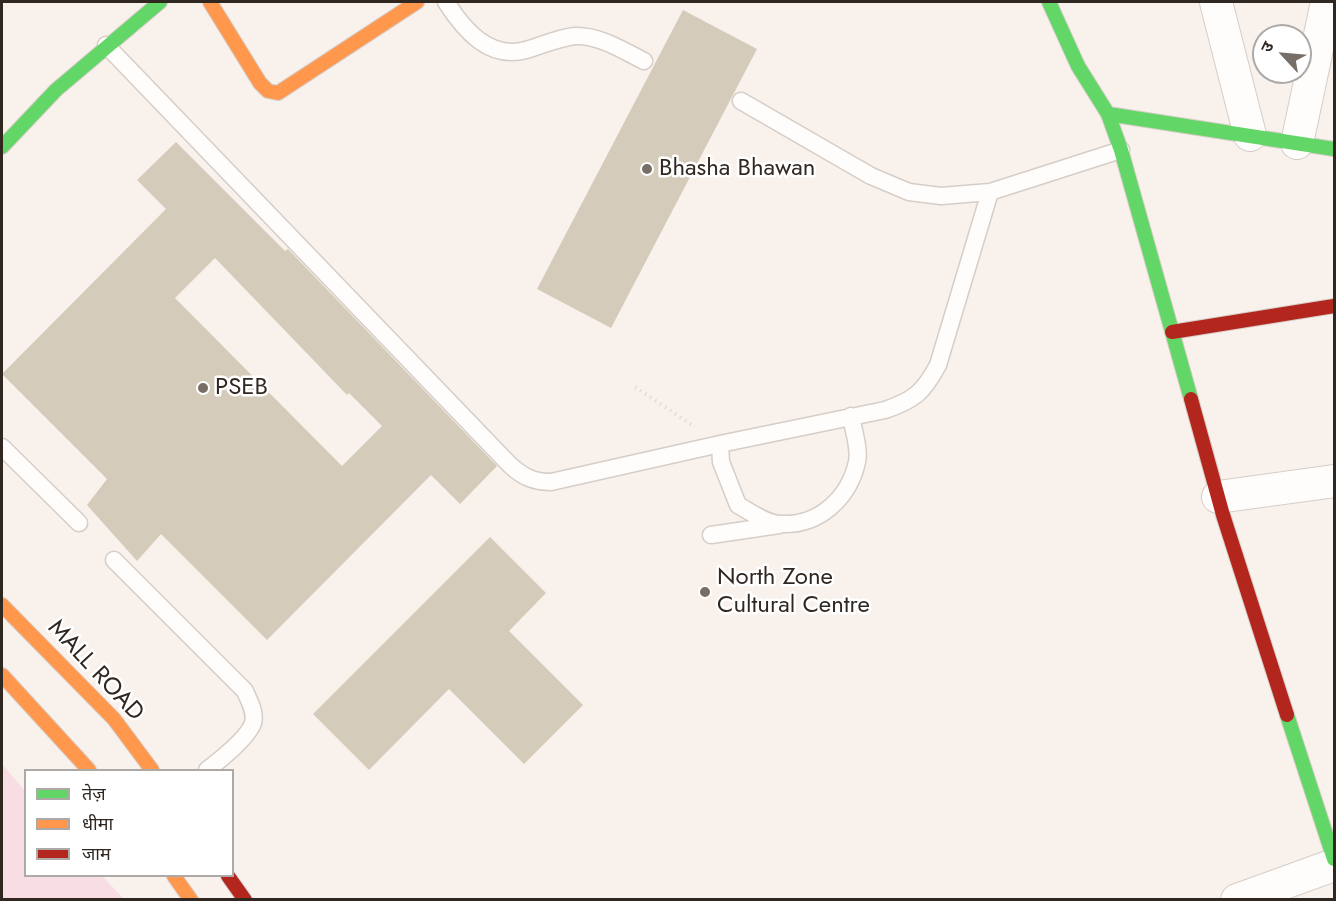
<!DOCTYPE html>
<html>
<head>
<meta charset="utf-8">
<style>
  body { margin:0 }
  #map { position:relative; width:1336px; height:901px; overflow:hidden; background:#f9f1eb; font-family:Jost,"Noto Sans Devanagari",sans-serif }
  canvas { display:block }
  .frame { position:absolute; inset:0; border:3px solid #302720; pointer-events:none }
  .legend { position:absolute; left:24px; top:769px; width:210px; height:108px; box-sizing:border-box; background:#fff; border:2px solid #aca9a6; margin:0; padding:8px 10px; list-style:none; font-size:18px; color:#302720 }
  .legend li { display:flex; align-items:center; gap:12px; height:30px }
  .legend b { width:30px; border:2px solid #aca9a6 }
  .north { position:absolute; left:1252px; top:24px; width:60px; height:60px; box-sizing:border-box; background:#fff; border:2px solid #aca9a6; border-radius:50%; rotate:296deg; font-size:16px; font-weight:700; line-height:24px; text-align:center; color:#302720 }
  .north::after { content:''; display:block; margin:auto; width:21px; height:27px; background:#766e67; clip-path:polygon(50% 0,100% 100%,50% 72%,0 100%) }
</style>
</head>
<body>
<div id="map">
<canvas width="1336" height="901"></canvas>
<div class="frame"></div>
<ul class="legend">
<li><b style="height:8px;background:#63d668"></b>तेज़</li>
<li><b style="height:8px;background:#ff974d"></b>धीमा</li>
<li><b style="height:8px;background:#b3261e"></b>जाम</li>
</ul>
<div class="north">उ</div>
</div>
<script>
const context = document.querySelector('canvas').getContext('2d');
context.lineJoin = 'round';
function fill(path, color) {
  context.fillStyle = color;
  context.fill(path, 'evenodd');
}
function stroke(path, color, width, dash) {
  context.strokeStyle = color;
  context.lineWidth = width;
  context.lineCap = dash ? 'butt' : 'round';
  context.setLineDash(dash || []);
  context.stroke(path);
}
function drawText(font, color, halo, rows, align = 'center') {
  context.font = font + ' Jost,sans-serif';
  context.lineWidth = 5;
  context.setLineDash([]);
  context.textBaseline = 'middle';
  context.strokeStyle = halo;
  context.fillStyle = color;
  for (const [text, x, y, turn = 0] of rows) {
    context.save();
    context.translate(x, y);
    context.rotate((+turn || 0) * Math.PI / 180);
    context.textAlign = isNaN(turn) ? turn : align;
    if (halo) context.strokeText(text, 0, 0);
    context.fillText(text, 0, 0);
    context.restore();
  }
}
const green = new Path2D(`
  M 2,764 L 25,791 L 26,876 L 102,876 L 124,899 L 2,899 Z`);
const building = new Path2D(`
  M 683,10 L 757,49 L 611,328 L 537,289 Z
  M 176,142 L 285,251 L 288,249 L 497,466 L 460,504 L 431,475 L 267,640 L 161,534 L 137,561 L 87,505 L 107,479 L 2,374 L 166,209 L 137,180 ZM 215,258 L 347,395 L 349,393 L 382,426 L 342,466 L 175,298 Z
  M 490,537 L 546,593 L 509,631 L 583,705 L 524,764 L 449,689 L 369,770 L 313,714 Z`);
const path = new Path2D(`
  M 635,387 L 695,427`);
const lane = new Path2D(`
  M 446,2 C 464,30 489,60 526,50 C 543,45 558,38 575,36 C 599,35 624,51 644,61
  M 106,45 L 510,465 C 523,477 534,482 551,482 L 720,444 L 885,410 C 914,400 923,393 938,365 L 990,192
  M 741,101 L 871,176 L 909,192 L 941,196 L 990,192 L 1121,150
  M 720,444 L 721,462 L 738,505 C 750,512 767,524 781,524 C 819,526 849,498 857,462 C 860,449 853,429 851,416
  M 2,447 L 79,523
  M 711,535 L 779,525
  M 114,560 L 245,691 C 249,701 256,712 253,723 C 248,738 220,760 207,770`);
const street = new Path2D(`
  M 1216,2 L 1250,135
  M 1297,143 L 1327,2
  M 1218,497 L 1334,481
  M 1237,900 L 1334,865`);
const fast = new Path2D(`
  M 1049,2 L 1078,66 L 1108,114 L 1121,150 L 1191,399
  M 1108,114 L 1334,149
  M 2,147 L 56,90 L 160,2
  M 1287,715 L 1334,859`);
const slow = new Path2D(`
  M 210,2 L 260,83 L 268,91 L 278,93 L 417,2
  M 2,605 L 114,719 L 152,770
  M 2,675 L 89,770
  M 174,876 L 191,900`);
const jam = new Path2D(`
  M 1172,332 L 1334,306
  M 1191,399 L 1223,515 L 1287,715
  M 228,876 L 245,900`);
const markers = [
  [647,169,6,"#766e67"],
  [203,388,6,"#766e67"],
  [705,592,6,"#766e67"]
];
const poiNames = [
  ["Bhasha Bhawan",659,169],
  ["PSEB",215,388],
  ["North Zone",717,578],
  ["Cultural Centre",717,606]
];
const streetNames = [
  ["MALL ROAD",95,671,47]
];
fill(green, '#f8dee4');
fill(building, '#d4cbbb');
stroke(lane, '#d6cdc7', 19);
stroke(street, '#d6cdc7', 34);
stroke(fast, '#d6cdc7', 16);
stroke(slow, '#d6cdc7', 16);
stroke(jam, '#d6cdc7', 16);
stroke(path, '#e0dddb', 4, [1.5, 4.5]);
stroke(lane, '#fefdfc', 16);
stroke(street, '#fefdfc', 32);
stroke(fast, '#63d668', 14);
stroke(slow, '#ff974d', 14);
stroke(jam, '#b3261e', 14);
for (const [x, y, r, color] of markers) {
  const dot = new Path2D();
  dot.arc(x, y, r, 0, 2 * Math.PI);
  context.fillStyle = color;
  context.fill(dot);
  stroke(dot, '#fff', 2);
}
drawText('24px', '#302720', '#fff', poiNames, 'left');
drawText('24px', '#302720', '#fff', streetNames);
</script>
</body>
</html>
